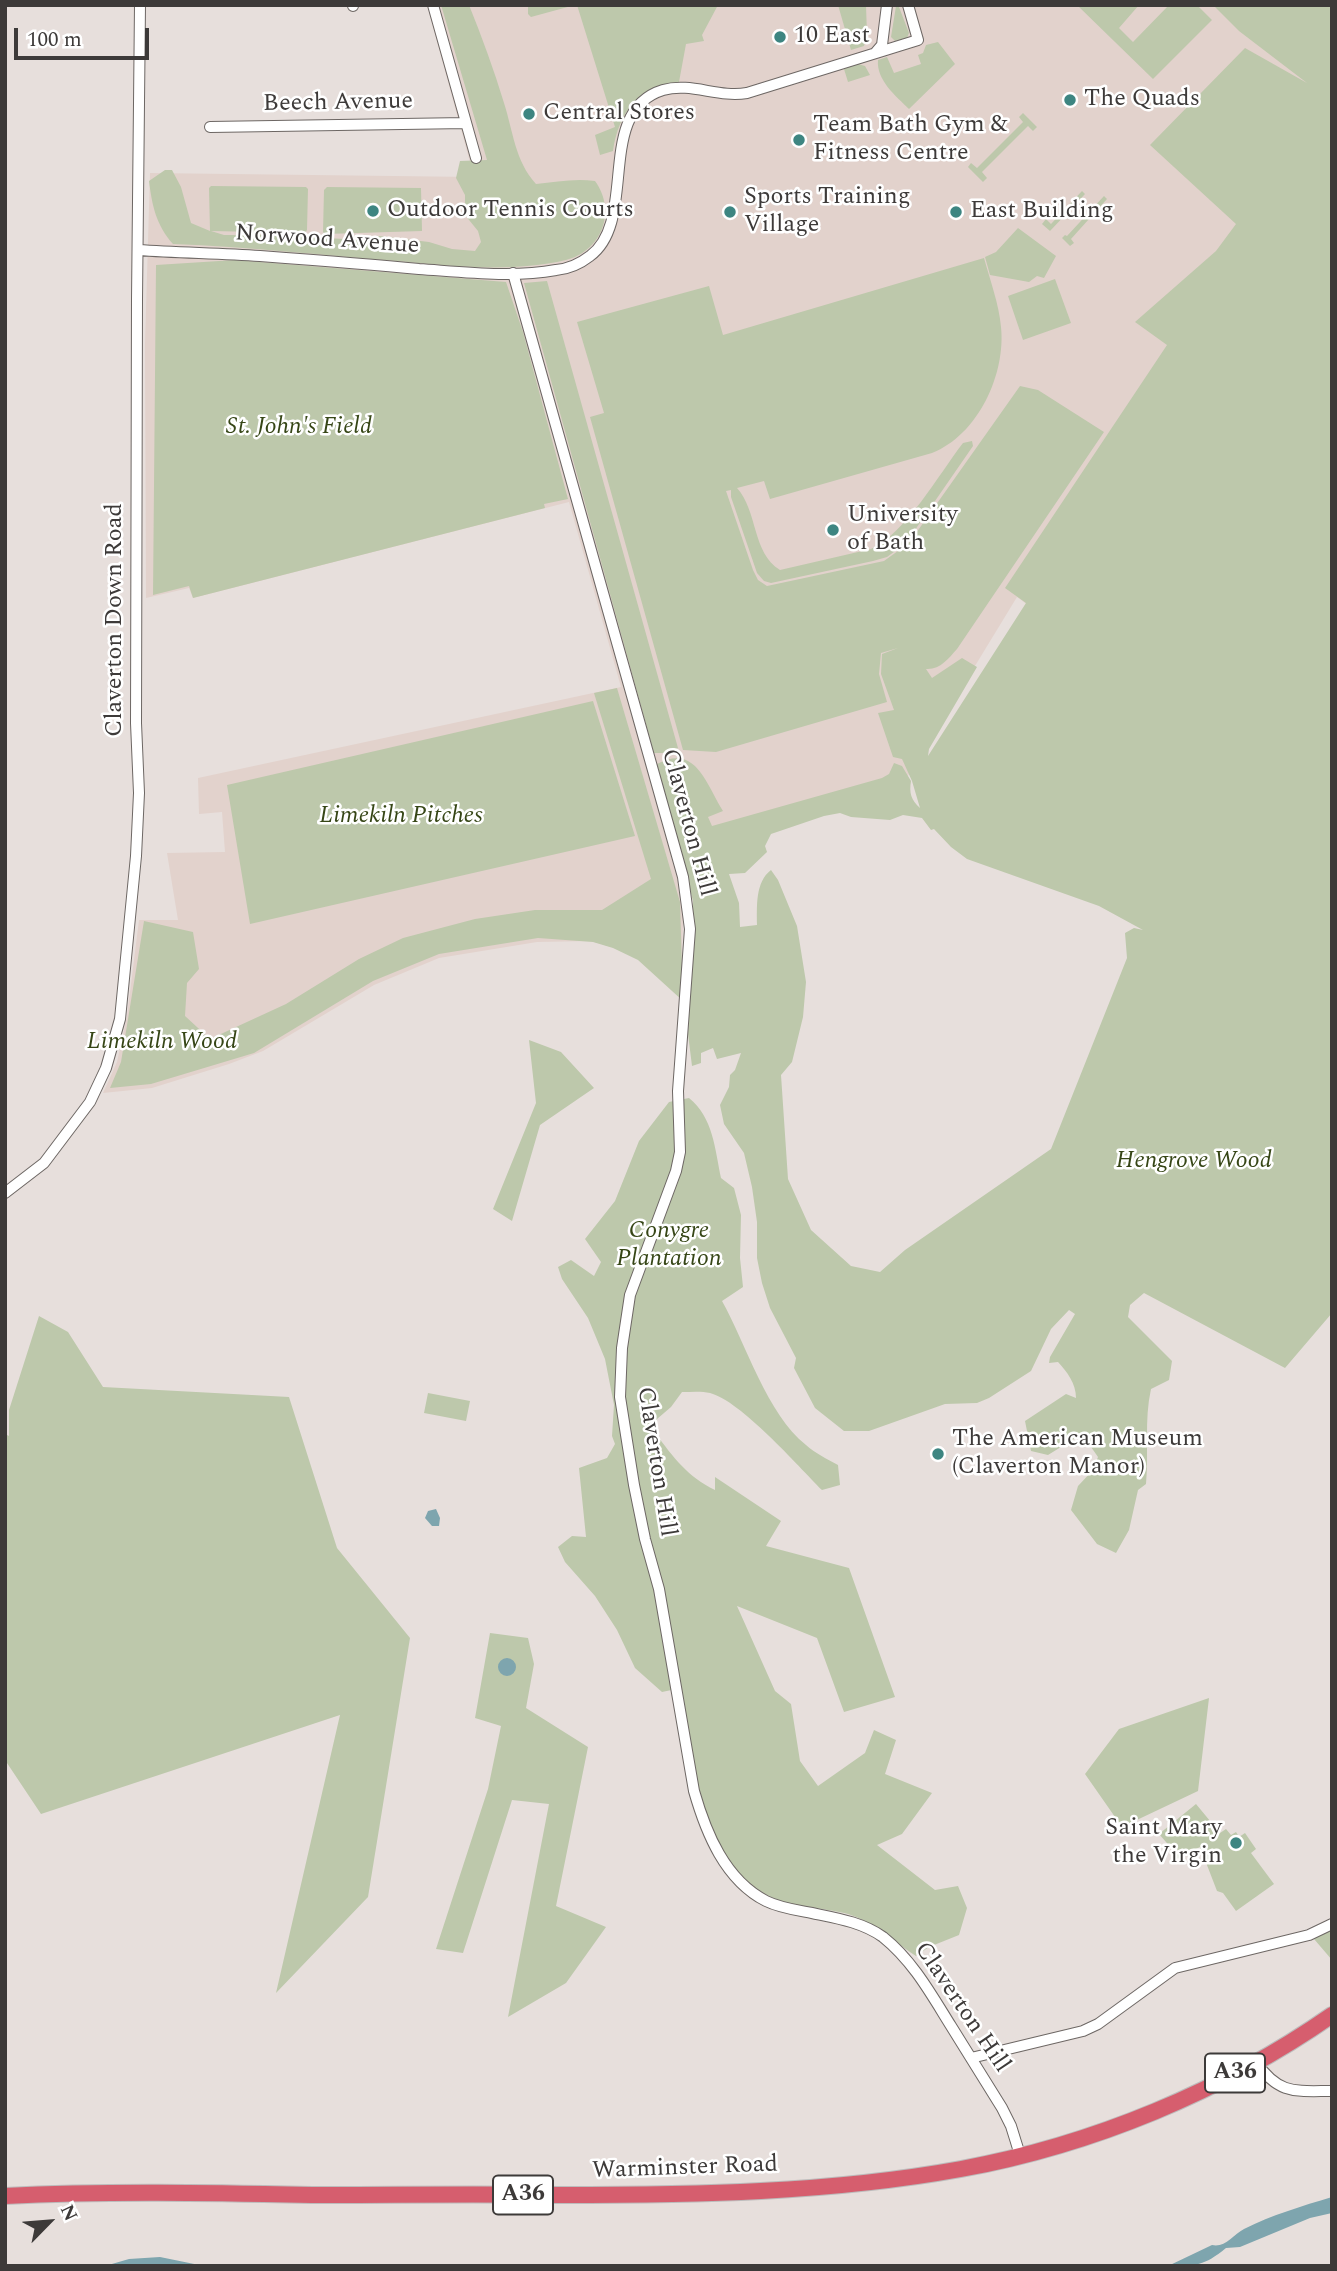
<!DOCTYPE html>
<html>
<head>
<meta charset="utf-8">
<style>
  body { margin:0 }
  #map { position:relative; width:1337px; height:2271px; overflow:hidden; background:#e7dfdc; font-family:Spectral,serif }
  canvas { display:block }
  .frame { position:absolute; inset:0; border:7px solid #3d3a39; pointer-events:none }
  .north { position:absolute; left:14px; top:2187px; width:70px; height:70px; -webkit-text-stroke:5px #fff; paint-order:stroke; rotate:65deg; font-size:19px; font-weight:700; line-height:28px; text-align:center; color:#3d3a39 }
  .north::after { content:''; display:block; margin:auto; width:24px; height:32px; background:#3d3a39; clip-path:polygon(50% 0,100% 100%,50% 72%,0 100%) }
  .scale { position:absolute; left:14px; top:28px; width:135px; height:32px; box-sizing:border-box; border:4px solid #3d3a39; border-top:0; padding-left:9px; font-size:21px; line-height:24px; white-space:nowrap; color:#3d3a39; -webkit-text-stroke:5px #fff; paint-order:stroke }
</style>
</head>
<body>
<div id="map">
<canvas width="1337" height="2271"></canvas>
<div class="frame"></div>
<div class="north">N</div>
<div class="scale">100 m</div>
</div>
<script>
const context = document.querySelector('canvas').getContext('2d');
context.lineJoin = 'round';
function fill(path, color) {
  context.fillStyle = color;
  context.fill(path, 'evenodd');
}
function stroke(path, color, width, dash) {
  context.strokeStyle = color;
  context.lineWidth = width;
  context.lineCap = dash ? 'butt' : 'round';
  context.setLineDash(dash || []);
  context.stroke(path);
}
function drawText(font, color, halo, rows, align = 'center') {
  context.font = font + ' Spectral,serif';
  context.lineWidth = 5;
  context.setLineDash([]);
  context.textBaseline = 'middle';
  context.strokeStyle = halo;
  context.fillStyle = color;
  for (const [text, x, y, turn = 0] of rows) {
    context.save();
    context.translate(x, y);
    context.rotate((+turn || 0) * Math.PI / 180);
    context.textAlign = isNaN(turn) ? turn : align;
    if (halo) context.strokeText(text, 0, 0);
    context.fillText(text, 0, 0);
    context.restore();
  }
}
const built = new Path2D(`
  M 427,5 L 1332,5 L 1308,179 L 1285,187 L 1275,218 L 1190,342 L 1208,361 L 1033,609 L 1017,597 L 900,789 L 671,857 L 684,902 L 680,991 L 641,956 L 591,941 L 537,942 L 439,958 L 374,985 L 263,1051 L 229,1064 L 152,1088 L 103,1093 L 117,1062 L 127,1016 L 139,920 L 178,920 L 167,853 L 225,852 L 222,812 L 199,814 L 198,778 L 621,687 L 569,502 L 193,598 L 189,588 L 146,598 L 145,344 L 150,173 L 474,177 Z`);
const green = new Path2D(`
  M 441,5 L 469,5 C 482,37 494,70 504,103 C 513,131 515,161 536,184 C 556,182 575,178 595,181 C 617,211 602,251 566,260 C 510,273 452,266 396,261 C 322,255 248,247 173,244 C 156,225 152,205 149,181 L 165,170 L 172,170 L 181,187 L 191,223 L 210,231 L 209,188 L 211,186 L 306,187 L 308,189 L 307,230 L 305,233 L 211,231 L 224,235 L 275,235 L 361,240 L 379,236 L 429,242 L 452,249 L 475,251 L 481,242 L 478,231 L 465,215 L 465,195 L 456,178 L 460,161 L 487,160 Z
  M 528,5 L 575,5 L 531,17 L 528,14 Z
  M 577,5 L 718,5 L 702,35 L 704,41 L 686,44 L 679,82 C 638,87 619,112 613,151 L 600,155 L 595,135 L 615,127 Z
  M 838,5 L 866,5 L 867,35 L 864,46 L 851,50 Z
  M 1077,5 L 1139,5 L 1119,28 L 1133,42 L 1169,5 L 1197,5 L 1212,20 L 1153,79 Z
  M 1213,5 L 1332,5 L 1332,1313 L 1285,1368 L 1144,1293 L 1130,1305 L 1128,1317 L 1172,1361 L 1169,1380 L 1151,1389 C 1144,1420 1149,1452 1146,1484 L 1138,1490 L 1129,1530 L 1116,1553 L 1097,1544 L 1071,1510 L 1078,1486 L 1093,1470 L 1098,1457 L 1082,1434 L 1048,1455 L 1031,1451 L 1025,1421 L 1066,1394 L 1076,1398 C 1076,1383 1067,1372 1058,1362 L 1049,1363 L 1050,1357 L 1075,1314 L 1069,1310 L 1051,1329 L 1031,1371 L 989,1398 L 977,1403 L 945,1404 L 869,1431 L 844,1431 L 815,1408 L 794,1368 L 796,1358 L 770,1308 L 762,1283 L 757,1258 L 757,1222 L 752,1187 L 744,1153 L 724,1124 L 720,1105 L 729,1087 L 730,1075 L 735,1070 L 741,1053 L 717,1059 L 713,1048 L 701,1053 L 701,1063 L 692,1066 L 688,1034 L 693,901 L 657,764 C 696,743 706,784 723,811 L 708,817 L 712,826 L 882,778 L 889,774 L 894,763 L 902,766 L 911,781 C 909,793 911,800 920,808 L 912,781 L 902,759 L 893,757 L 878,713 L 894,710 L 881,674 L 882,654 L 898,648 L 881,653 L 879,674 L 887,702 L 716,752 L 683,750 L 590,417 L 604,413 L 577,322 L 709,286 L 723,335 L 984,258 C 990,280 999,304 1001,327 C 1006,374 978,435 932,453 L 770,499 L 764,481 L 737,488 C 758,511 752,553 780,570 L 871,549 C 906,533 939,474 963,443 L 972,441 L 973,446 L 906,543 L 887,557 L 873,561 L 771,583 L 764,581 L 757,573 L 731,497 L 731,490 L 726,491 L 753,570 L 758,580 L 767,586 L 884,561 L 909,543 L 1020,386 L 1038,390 L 1104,432 L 957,649 C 948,659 940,670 926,669 L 932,678 L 962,658 L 977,667 L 929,749 L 928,756 L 1026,603 L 1005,588 L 1167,345 L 1135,322 L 1216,251 L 1236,224 L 1150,145 L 1245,48 L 1307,83 L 1239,31 ZM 840,813 L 851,817 L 890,820 L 903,815 L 922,818 L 931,830 L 934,829 L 951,847 L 967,859 L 1099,906 L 1143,930 L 1134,928 L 1125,933 L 1127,958 L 1051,1149 L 905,1250 L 880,1272 L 851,1266 L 811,1230 L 788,1179 L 781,1075 L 792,1062 L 803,1017 L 806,982 L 797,926 L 778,880 L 771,870 C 755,882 757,907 757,925 L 740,927 L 739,903 L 729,874 L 745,873 L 767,852 L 765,846 L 771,834 L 824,816 Z
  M 896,6 L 899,7 L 909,33 L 907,38 L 895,41 L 891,37 Z
  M 938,42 L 955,64 L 909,109 C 896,96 876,80 878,60 L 887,57 L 894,73 L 921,64 L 918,55 L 923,53 L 926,45 Z
  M 858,64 L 865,66 L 870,75 L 848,82 L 844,69 Z
  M 1023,113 L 1037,127 L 1033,131 L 1028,126 L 982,172 L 987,178 L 983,182 L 968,167 L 971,163 L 977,168 L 1023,122 L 1019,117 Z
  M 327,187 L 421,188 L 422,231 L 325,234 L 323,232 L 324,190 Z
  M 1082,191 L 1085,194 L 1050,231 L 1042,224 L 1046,219 L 1051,224 Z
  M 1104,196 L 1107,199 L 1071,239 L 1074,243 L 1070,246 L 1062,238 L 1065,235 L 1067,236 Z
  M 1018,228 L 1056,256 L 1044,278 L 1037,276 L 1029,282 L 990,275 L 985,257 L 996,252 Z
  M 235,260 L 506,282 L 523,332 L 568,499 L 544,504 L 545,508 L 193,598 L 189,586 L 153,595 L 156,265 Z
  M 1055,279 L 1071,323 L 1023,340 L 1008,296 Z
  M 547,281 L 678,748 L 665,753 L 654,753 L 524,283 Z
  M 617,688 L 680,902 L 683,1001 L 638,960 L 613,948 L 593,942 L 538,938 L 439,954 L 373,981 L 254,1053 L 151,1084 L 110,1088 L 121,1062 L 144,921 L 193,932 L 199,969 L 187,983 L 185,1016 L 210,1039 L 286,1004 L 359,959 L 403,938 L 475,919 L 535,910 L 602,910 L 651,879 L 594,693 Z
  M 593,701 L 635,836 L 250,924 L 227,785 Z
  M 529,1040 L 561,1052 L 594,1088 L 540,1125 L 512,1221 L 493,1209 L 536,1103 Z
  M 689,1098 C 713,1117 715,1149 721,1178 L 734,1188 L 741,1215 L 740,1258 L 743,1287 L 722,1301 C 746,1344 767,1414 806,1445 C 815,1453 827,1459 838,1465 L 840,1485 L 822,1490 C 798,1466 741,1401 710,1393 C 702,1391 691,1392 682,1392 L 671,1407 L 657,1419 L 656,1434 C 673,1457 688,1477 715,1490 L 715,1477 L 781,1521 L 766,1546 L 849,1568 L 895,1697 L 844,1712 L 817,1638 L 737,1606 L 775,1691 L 791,1704 L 800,1761 L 818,1786 L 865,1753 L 874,1730 L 896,1740 L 885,1774 L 932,1793 L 902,1834 L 877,1845 L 935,1890 L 958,1886 L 967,1908 L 959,1935 L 929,1947 L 916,1956 C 894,1942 874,1922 848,1914 C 822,1907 790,1908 765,1894 C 699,1856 693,1755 681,1688 L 662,1692 L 635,1668 L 617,1630 L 595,1596 L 565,1562 L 558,1547 L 572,1536 L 586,1537 L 579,1468 L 607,1458 L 615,1444 L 612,1436 L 614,1405 L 605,1359 L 588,1318 L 562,1279 L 558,1267 L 571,1260 L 594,1276 L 601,1262 L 585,1239 L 615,1201 L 639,1141 L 669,1102 Z
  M 39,1316 L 68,1332 L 103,1387 L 289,1397 L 337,1548 L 410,1638 L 368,1897 L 276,1993 L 340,1715 L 41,1814 L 5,1760 L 5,1434 L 9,1436 L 9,1410 Z
  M 428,1393 L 470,1401 L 466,1421 L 424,1413 Z
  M 490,1633 L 528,1638 L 534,1664 L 526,1708 L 588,1747 L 556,1906 L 606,1927 L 566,1983 L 508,2017 L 549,1804 L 512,1800 L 463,1953 L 436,1949 L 488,1789 L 501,1726 L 475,1718 Z
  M 1209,1698 L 1198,1791 L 1122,1827 L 1085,1774 L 1119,1729 Z
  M 1196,1804 L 1220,1833 L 1226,1829 L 1231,1835 L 1236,1832 L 1239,1837 L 1245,1833 L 1256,1849 L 1251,1853 L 1274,1884 L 1236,1911 L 1223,1893 L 1217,1891 L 1200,1847 L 1176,1859 L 1173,1850 L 1159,1834 Z
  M 1332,1928 L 1332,1960 L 1314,1939 Z`);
const water = new Path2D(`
  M 436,1509 L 440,1518 L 439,1526 L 432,1526 L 425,1518 L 428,1511 Z
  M498 1667a9 9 0 1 1 18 0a9 9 0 1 1-18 0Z
  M 1332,2197 L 1332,2213 L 1310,2218 L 1240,2247 L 1226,2248 C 1204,2266 1196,2266 1168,2266 L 1212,2245 C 1225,2248 1233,2235 1244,2229 C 1272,2215 1302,2206 1332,2197 Z
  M 160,2257 L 204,2266 L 105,2266 L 129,2259 Z`);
const minor = new Path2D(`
  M 353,5 L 353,6
  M 433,5 L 476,158
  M 876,52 L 882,45 L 887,5
  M 210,127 L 466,123
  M 138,250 C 179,253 220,253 260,256 C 313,260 366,264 419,269 C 463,272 512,278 556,270 C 568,269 581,263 590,256 C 639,220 594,111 663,90 C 691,82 718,98 747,93 L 918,40 L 908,5
  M 513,273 L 683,877 L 690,929 L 678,1091 L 680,1152 L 676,1171 L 630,1295 L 622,1348 L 620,1397 L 634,1485 L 645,1539 L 659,1589 L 694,1791 C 706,1833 725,1880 766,1901 C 780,1908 796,1910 812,1913 C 836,1918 862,1922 883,1937 C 913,1961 931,1994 951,2026 C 968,2053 985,2081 1002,2108 L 1011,2126 L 1020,2155
  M 5,1193 L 44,1163 L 90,1102 L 106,1068 L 120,1019 L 136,856 L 139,793 L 136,723 L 137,299 L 140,5
  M 971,2058 L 1083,2031 L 1098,2024 L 1175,1968 L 1309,1935 L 1332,1924
  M 1256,2062 C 1279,2095 1295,2091 1332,2091`);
const highway = new Path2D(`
  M 5,2196 C 108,2191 210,2193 313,2195 C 395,2195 477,2194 559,2195 C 693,2195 829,2193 961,2169 C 1092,2145 1223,2091 1332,2015`);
const markers = [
  [780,37,7,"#3d8581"],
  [1070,100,7,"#3d8581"],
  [529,114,7,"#3d8581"],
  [799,140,7,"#3d8581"],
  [373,211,7,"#3d8581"],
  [730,212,7,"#3d8581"],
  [956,212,7,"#3d8581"],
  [833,530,7,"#3d8581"],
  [938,1454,7,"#3d8581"],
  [1236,1843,7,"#3d8581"]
];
const shields = [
  [1235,2073,60],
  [523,2195,60]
];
const shieldNames = [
  ["A36",1235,2073],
  ["A36",523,2195]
];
const poiNames = [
  ["10 East",794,37],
  ["The Quads",1084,100],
  ["Central Stores",543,114],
  ["Team Bath Gym &",813,126],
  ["Fitness Centre",813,154],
  ["Sports Training",744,198],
  ["Village",744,226],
  ["Outdoor Tennis Courts",387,211],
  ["East Building",970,212],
  ["University",847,516],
  ["of Bath",847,544],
  ["The American Museum",952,1440],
  ["(Claverton Manor)",952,1468],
  ["Saint Mary",1222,1829,"right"],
  ["the Virgin",1222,1857,"right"]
];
const streetNames = [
  ["Beech Avenue",338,104,-1],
  ["Norwood Avenue",327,241,4],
  ["Claverton Down Road",116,620,-90],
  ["Claverton Hill",687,823,75],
  ["Claverton Hill",655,1462,81],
  ["Claverton Hill",961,2008,56],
  ["Warminster Road",685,2169,-2]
];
const parkNames = [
  ["St. John's Field",299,428],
  ["Limekiln Pitches",401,817],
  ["Limekiln Wood",162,1043],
  ["Hengrove Wood",1194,1162],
  ["Conygre",669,1232],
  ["Plantation",669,1260]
];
fill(built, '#e2d2cc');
fill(green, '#bdc8ab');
fill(water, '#7ea5ae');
stroke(minor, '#6d6764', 12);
stroke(highway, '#bdbcbc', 18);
stroke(minor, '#fff', 10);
stroke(highway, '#d65e6e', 16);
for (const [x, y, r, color] of markers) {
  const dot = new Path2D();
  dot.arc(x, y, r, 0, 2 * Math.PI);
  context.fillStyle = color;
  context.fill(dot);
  stroke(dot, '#fff', 2.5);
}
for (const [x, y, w] of shields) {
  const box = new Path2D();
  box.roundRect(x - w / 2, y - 19.5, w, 39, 5);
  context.fillStyle = '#fff';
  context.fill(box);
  stroke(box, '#3d3a39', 2);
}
drawText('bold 23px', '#3d3a39', null, shieldNames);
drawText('24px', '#3d3a39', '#fff', poiNames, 'left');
drawText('24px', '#3d3a39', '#fff', streetNames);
drawText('italic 24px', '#364616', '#fff', parkNames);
</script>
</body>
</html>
